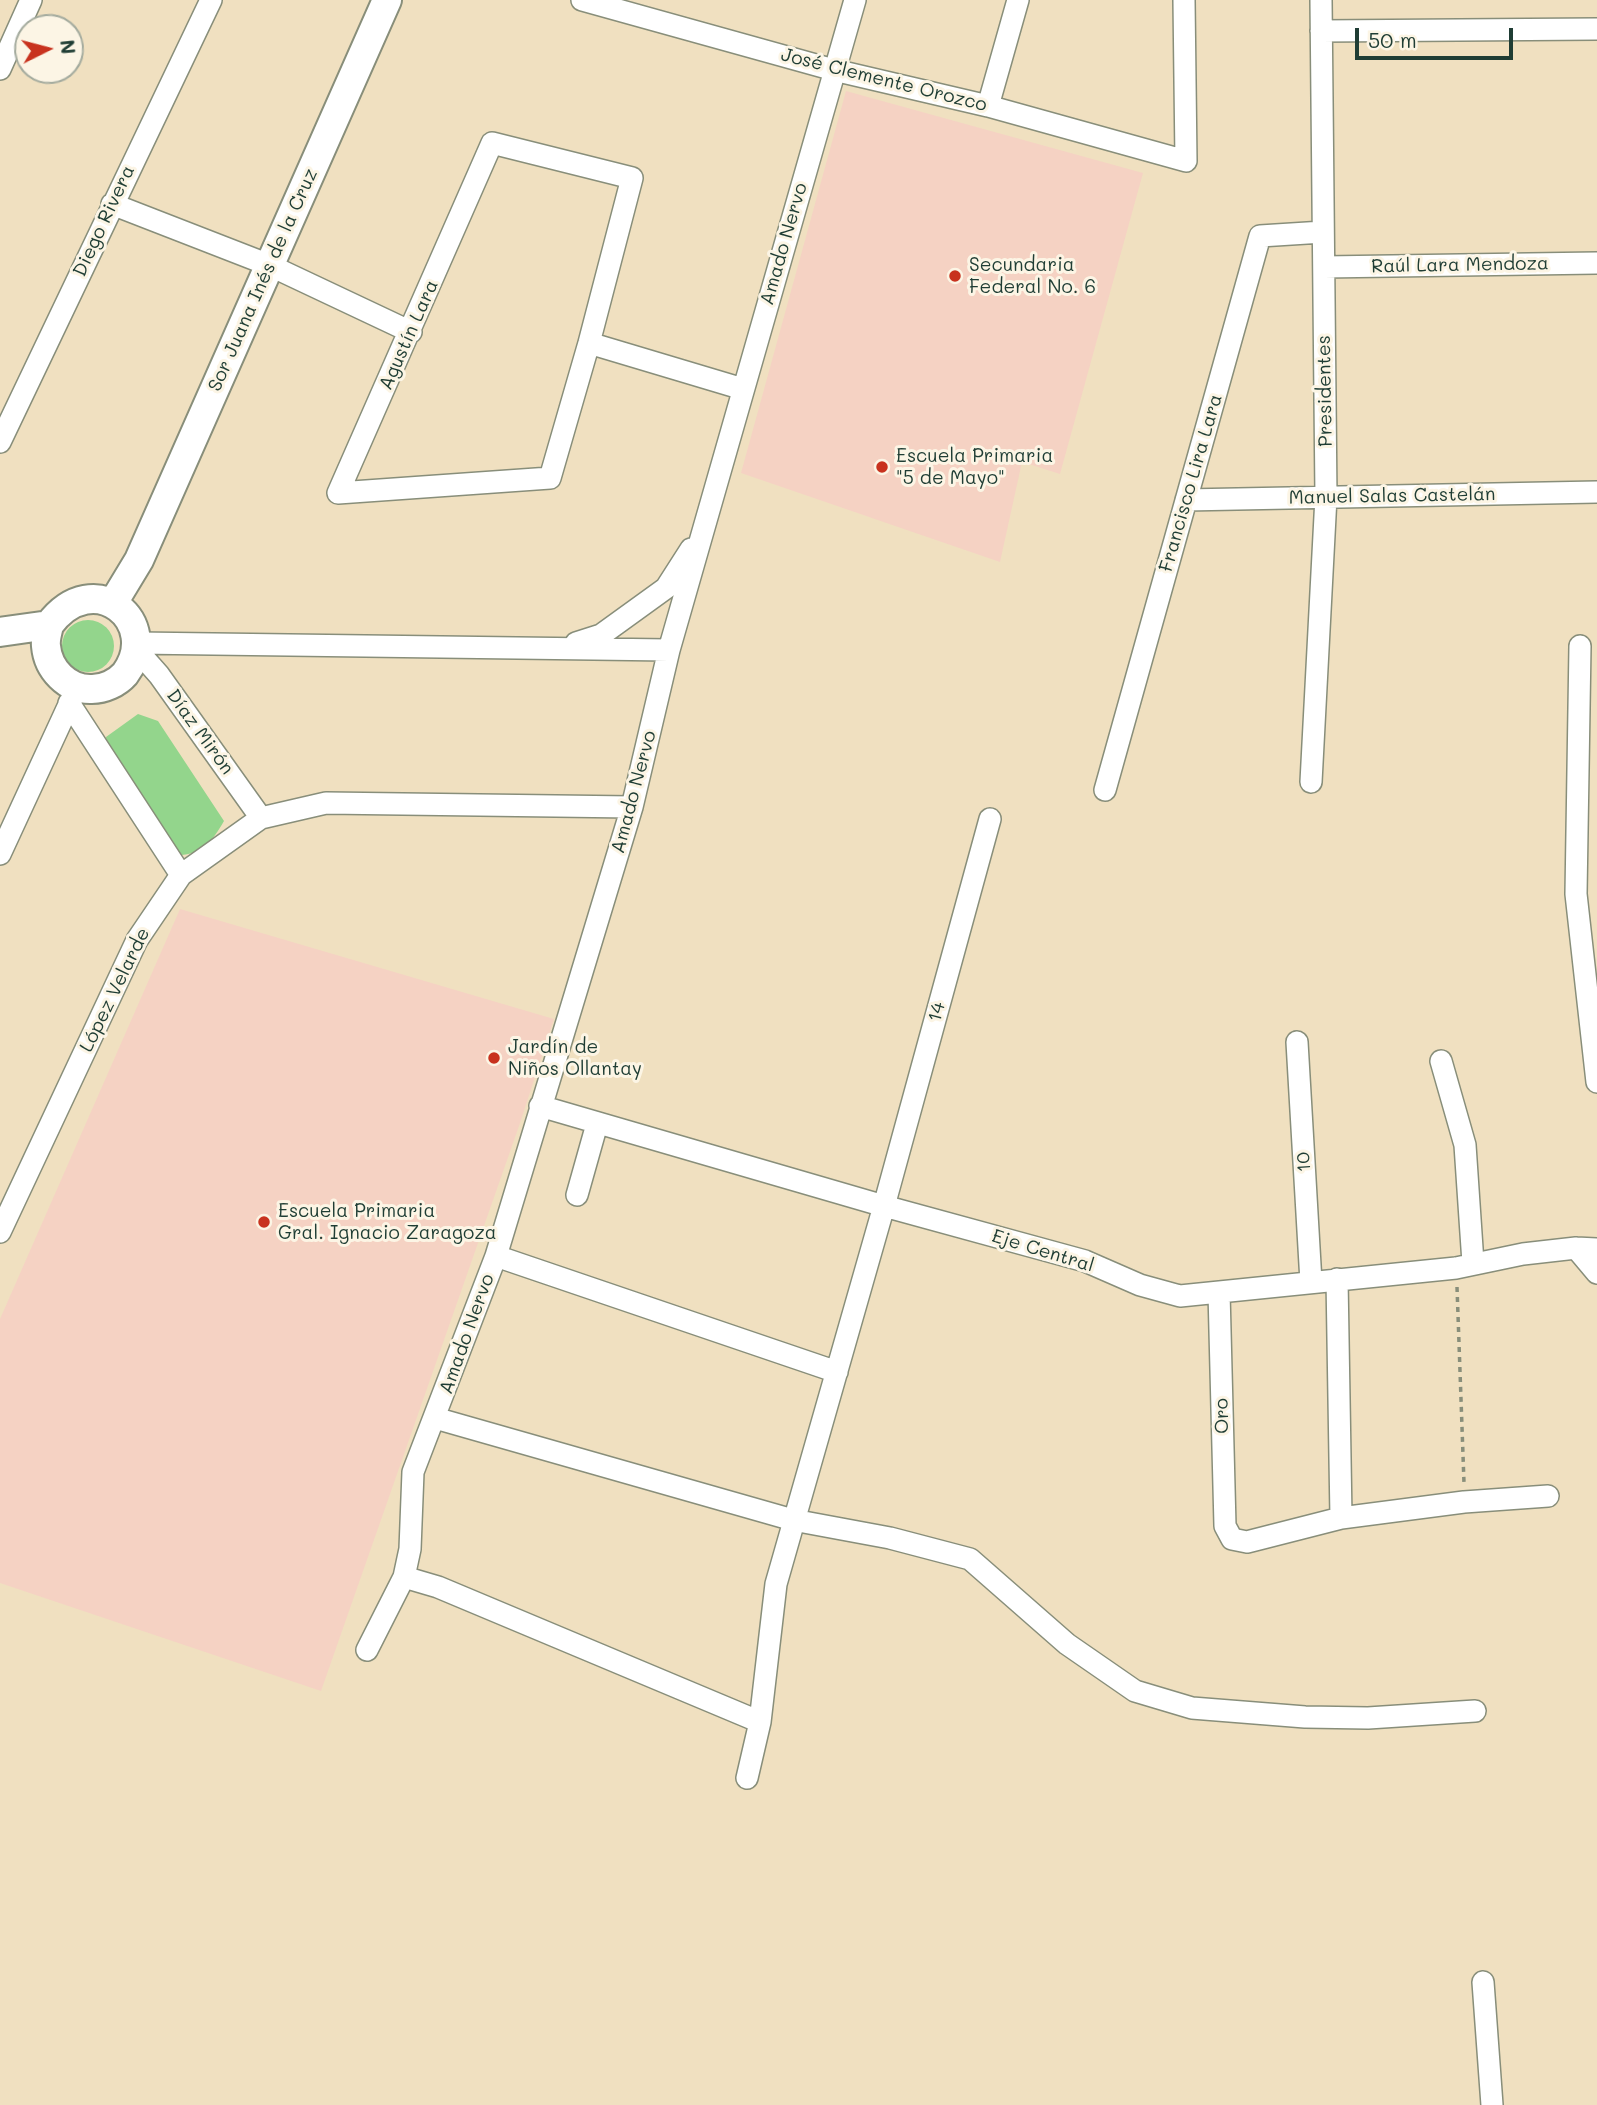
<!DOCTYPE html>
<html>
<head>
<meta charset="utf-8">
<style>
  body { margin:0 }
  #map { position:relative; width:1597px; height:2105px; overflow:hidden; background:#f0e0c0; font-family:Mali,sans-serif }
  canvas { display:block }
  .north { position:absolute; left:14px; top:14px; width:70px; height:70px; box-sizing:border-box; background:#fcf5e5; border:2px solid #a4ab9e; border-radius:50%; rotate:84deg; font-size:19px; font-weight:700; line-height:28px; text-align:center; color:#1f3d34 }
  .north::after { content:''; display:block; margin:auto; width:24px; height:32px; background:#c8321e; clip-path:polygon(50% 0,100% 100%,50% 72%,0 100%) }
  .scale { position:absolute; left:1355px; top:28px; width:158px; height:32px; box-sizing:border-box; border:4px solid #1f3d34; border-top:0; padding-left:9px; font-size:21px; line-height:24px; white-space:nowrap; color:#1f3d34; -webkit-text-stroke:5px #fcf5e5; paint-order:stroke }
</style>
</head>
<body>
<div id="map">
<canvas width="1597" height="2105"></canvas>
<div class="north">N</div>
<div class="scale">50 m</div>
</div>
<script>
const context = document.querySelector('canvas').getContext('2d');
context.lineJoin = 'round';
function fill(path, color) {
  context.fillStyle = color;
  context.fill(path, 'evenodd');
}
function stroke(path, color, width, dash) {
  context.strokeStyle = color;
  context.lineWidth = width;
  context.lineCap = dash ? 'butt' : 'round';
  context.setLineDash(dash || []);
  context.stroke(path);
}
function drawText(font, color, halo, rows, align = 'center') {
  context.font = font + ' Mali,sans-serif';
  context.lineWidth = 6;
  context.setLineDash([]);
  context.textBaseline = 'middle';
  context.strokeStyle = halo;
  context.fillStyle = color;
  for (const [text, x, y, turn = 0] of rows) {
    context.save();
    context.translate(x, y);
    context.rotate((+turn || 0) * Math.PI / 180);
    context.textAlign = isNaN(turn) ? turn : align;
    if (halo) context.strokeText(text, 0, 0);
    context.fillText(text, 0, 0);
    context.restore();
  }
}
const built = new Path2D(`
  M 846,91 L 1143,173 L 1060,474 L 1022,462 L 1000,562 L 741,473 Z
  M 180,909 L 554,1019 L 519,1126 L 321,1691 L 0,1583 L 0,1319 Z`);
const green = new Path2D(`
  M62 646a26 26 0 1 1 52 0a26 26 0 1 1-52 0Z
  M 138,714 L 158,721 L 224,821 C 212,842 200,856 175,855 L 107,753 L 106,737 Z`);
const path = new Path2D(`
  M 1457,1287 L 1464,1483`);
const minor = new Path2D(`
  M 582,0 L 834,70 L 988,106 L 1186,161 L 1184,0
  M 1321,31 L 1597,29
  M 0,69 L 31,0
  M 988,106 L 1018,0
  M 492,143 L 632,178 L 589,343 L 550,478 L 338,493 Z
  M 112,204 L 269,265 L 411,332
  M 1324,267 L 1597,263
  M 589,343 L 743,389
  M 0,442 L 211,0
  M 1186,500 L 1597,492
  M 137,643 L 669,650
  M 576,643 L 601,635 L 666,588 L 691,549
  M 1580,646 L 1576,894 L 1597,1082
  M 136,649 L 159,675 L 261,818
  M 69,703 L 181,875
  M 1311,782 L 1326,497 L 1321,0
  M 1105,790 L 1260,236 L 1323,232
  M 0,854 L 73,696
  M 1297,1042 L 1311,1282
  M 1441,1061 L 1465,1145 L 1473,1263
  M 540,1106 L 884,1206 L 1085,1261 L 1140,1285 L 1180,1296 L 1456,1268 L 1523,1254 L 1576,1248 L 1597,1249
  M 577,1195 L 597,1124
  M 0,1232 L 137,940 L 181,875 L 261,818 L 326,803 L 632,807
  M 1576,1248 L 1597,1273
  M 496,1256 L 837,1372
  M 1337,1279 L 1341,1518
  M 1219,1292 L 1225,1526 L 1232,1539 L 1247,1542 L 1341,1518 L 1464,1502 L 1548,1496
  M 435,1418 L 793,1520 L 890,1538 L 970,1559 L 1067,1644 L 1135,1691 L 1192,1708 L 1305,1717 L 1368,1718 L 1475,1711
  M 404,1577 L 438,1587 L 760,1722
  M 367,1650 L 404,1577 L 410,1549 L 413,1472 L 496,1256 L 632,807 L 669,650 L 855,0
  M 747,1778 L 760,1722 L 776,1584 L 884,1206 L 990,819
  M 1483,1982 L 1492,2105`);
const major = new Path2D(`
  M 113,603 L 139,560 L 387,0
  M 0,632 L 49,625 C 94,564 163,623 125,674 C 117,683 104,689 92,689 C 67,690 48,669 46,646 C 45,639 48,631 49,625`);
const markers = [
  [955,276,7,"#c8321e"],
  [882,467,7,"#c8321e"],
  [494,1058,7,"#c8321e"],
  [264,1222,7,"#c8321e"]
];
const streetNames = [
  ["José Clemente Orozco",884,80,14],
  ["Diego Rivera",104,221,-65],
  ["Amado Nervo",784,244,-74],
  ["Raúl Lara Mendoza",1460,265,-1],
  ["Sor Juana Inés de la Cruz",263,280,-66],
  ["Agustín Lara",409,335,-66],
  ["Presidentes",1325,391,-91],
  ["Francisco Lira Lara",1191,483,-74],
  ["Manuel Salas Castelán",1392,496,-1],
  ["Díaz Mirón",200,732,54],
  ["Amado Nervo",634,792,-75],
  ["López Velarde",115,990,-64],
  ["14",937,1012,-75],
  ["10",1304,1162,-94],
  ["Eje Central",1043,1251,17],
  ["Amado Nervo",467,1334,-70],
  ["Oro",1222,1416,-91]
];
const poiNames = [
  ["Secundaria",969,265],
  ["Federal No. 6",969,287],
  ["Escuela Primaria",896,456],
  ["\"5 de Mayo\"",896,478],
  ["Jardín de",508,1047],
  ["Niños Ollantay",508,1069],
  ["Escuela Primaria",278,1211],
  ["Gral. Ignacio Zaragoza",278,1233]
];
fill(built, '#f5d2c3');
fill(green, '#93d58c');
stroke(minor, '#888e7a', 24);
stroke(major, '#888e7a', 32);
stroke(path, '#888e7a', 3.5, [5, 5]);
stroke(minor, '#fff', 21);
stroke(major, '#fff', 28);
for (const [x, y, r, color] of markers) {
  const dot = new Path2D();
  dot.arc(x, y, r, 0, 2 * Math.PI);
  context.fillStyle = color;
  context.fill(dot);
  stroke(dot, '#fcf5e5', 2.5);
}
drawText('19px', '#1f3d34', '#fcf5e5', streetNames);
drawText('19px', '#1f3d34', '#fcf5e5', poiNames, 'left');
</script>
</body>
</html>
